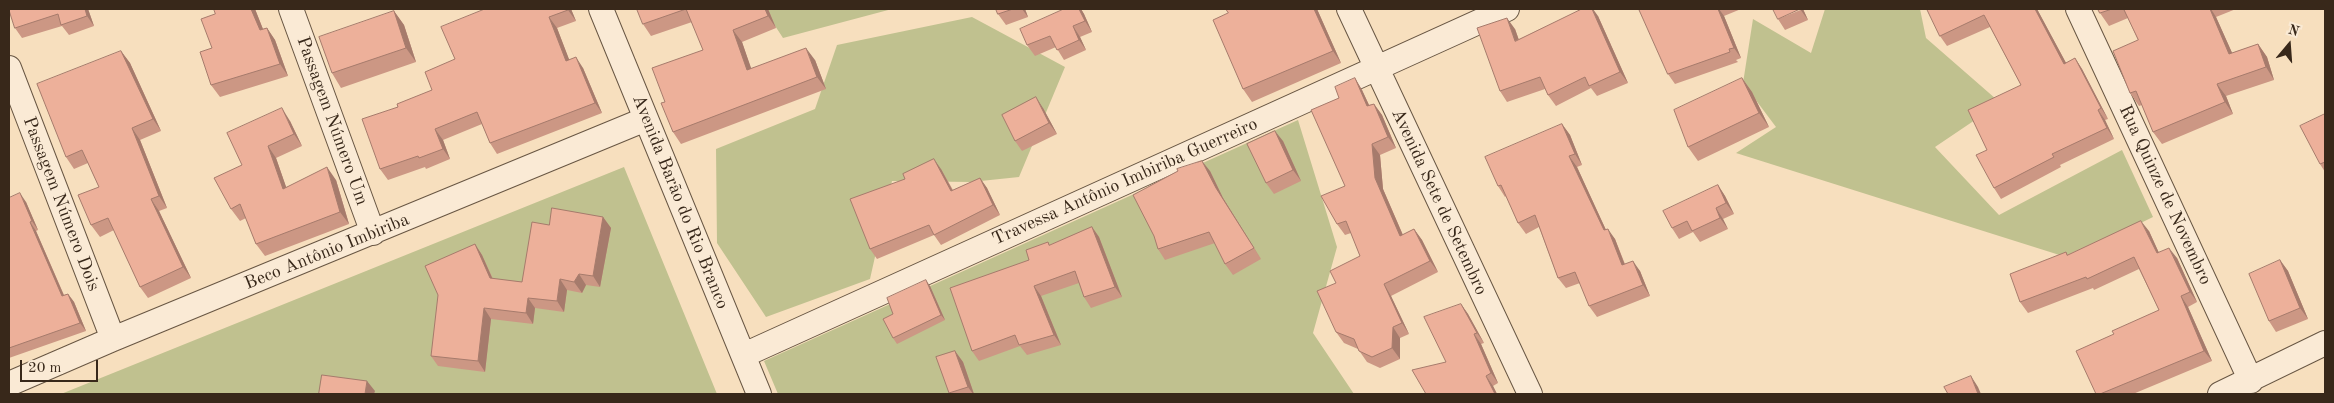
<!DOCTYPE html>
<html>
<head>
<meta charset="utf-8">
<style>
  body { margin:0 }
  #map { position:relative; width:2334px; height:403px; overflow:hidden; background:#f7dfbe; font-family:"Old Standard TT",serif }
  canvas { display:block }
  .frame { position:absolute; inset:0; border:10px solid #38281a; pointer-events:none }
  .north { position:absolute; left:2264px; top:20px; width:50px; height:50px; -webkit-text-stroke:4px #faead5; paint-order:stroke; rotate:18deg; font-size:14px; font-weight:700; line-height:20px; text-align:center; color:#38281a }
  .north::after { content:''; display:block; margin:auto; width:18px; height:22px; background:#38281a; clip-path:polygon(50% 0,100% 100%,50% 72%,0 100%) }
  .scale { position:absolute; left:20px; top:360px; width:78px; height:22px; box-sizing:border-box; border:2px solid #38281a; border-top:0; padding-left:6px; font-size:15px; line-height:18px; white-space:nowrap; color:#38281a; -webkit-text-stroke:4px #faead5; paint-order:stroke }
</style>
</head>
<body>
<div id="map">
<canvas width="2334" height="403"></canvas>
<div class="frame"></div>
<div class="north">N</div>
<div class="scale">20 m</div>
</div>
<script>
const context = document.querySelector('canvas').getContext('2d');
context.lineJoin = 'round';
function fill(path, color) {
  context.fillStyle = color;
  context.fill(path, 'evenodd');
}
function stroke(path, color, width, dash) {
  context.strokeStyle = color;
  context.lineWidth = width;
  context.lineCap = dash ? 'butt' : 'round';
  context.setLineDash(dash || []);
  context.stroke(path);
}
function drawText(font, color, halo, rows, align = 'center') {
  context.font = font + ' "Old Standard TT",serif';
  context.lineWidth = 4;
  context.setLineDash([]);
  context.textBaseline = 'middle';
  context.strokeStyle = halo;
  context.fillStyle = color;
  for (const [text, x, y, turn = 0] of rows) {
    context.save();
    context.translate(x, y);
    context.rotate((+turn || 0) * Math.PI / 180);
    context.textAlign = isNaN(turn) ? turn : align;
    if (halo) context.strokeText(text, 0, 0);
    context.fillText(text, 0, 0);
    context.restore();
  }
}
const green = new Path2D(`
  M 764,9 L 892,9 L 783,38 Z
  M 1825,9 L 1920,9 L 1926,38 L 2004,106 L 1975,120 L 1935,147 L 1999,215 L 2122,150 L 2153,217 L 2069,258 L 1736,153 L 1776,127 L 1743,83 L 1753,19 L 1811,53 Z
  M 972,17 L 1065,67 L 1019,177 L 971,182 L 892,181 L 870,279 L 766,317 L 717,243 L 716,149 L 815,109 L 837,45 Z
  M 1298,120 L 1337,247 L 1313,333 L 1354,394 L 778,394 L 764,361 Z
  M 624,167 L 717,394 L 61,394 Z`);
const street = new Path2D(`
  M 291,9 L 373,233
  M 601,9 L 759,394
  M 1349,9 L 1530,394
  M 2078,9 L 2251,381
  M 9,68 L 113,339
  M 744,355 L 1507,9
  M 9,384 L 113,339 L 646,119
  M 2220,394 L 2325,343`);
const wall = new Path2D(`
  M 9,9 L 88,9 L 94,26 L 69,35 L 62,26 L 22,38 L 15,28 Z
  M 255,9 L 263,29 L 267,28 L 275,40 L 288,76 L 220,97 L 211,85 L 212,48 L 215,14 Z
  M 485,9 L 571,9 L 576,21 L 557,28 L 569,60 L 583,68 L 602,113 L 497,154 L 490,143 L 482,124 L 443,140 L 450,159 L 426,169 L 425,167 L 388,180 L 380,169 L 398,107 L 432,90 L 455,59 Z
  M 637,9 L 768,9 L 776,28 L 742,42 L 751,69 L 815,60 L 826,89 L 681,144 L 673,132 L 665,102 L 703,50 L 692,22 L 651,36 L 643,24 Z
  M 996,9 L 1025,9 L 1028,17 L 1006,25 L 998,14 Z
  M 1064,9 L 1081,9 L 1084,14 L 1092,32 L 1080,37 L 1086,50 L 1064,60 L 1056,47 L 1035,56 L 1027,45 Z
  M 1317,9 L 1341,63 L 1252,102 L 1243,89 L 1228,13 Z
  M 1639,9 L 1741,9 L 1724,16 L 1741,58 L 1736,60 L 1738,62 L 1675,84 L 1668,74 Z
  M 1803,9 L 1808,20 L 1785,30 L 1778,19 Z
  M 1927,9 L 2037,9 L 2066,63 L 2075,58 L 2082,69 L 2108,119 L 2105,120 L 2114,139 L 2060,165 L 2061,167 L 2001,199 L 1994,188 L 1987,150 L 2021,85 L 1990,27 L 1947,46 L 1940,36 Z
  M 2098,9 L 2236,9 L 2216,17 L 2232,53 L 2258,44 L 2267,57 L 2274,80 L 2226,96 L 2233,114 L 2162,144 L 2153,132 L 2142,105 L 2139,106 L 2130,93 L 2138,40 L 2128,18 L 2109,26 L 2100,13 Z
  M 394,11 L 404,25 L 416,62 L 341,88 L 332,73 Z
  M 1598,16 L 1628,83 L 1597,96 L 1591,88 L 1556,106 L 1548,95 L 1545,89 L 1507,102 L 1500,91 L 1515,29 L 1519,40 Z
  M 121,51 L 130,63 L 161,131 L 140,140 L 167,208 L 159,211 L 191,278 L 148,298 L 140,287 L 114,230 L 100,237 L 91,225 L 99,187 L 88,163 L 74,169 L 66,157 Z
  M 1355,78 L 1362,90 L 1369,105 L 1374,104 L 1382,115 L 1396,148 L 1380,155 L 1383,189 L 1403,235 L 1414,229 L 1422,240 L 1438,272 L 1391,296 L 1409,334 L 1400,338 L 1400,359 L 1380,368 L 1367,362 L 1358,349 L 1344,343 L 1336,332 L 1336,283 L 1360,256 L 1351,233 L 1345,235 L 1337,224 L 1345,186 L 1339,98 Z
  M 1742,78 L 1752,92 L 1769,127 L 1698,161 L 1688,147 Z
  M 1043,108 L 1057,134 L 1022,151 L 1015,141 Z
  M 2325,114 L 2325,172 L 2320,164 Z
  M 290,121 L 302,146 L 276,158 L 286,187 L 336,180 L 349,224 L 265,256 L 256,244 L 246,218 L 240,221 L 231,209 L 242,165 Z
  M 1562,124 L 1570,135 L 1582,165 L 1577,167 L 1606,230 L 1615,239 L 1625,264 L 1640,271 L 1650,296 L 1597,317 L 1589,306 L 1580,283 L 1566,288 L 1558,278 L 1539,227 L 1526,234 L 1518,223 L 1506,196 L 1505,197 L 1498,186 Z
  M 1283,141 L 1301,181 L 1274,194 L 1266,183 Z
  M 941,169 L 953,190 L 980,178 L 987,188 L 1000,215 L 941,245 L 934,235 L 877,259 L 870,249 Z
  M 1210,171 L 1223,198 L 1261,259 L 1233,275 L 1225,264 L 1215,243 L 1165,260 L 1158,249 Z
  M 1718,185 L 1725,196 L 1734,214 L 1723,219 L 1728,229 L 1700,242 L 1693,232 L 1679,239 L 1672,228 Z
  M 9,198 L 26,202 L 38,230 L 36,231 L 64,295 L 68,294 L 74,302 L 86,331 L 9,358 Z
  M 603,217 L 611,228 L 600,287 L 586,285 L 582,293 L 567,290 L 564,312 L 535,308 L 533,324 L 491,319 L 485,372 L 438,366 L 431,356 L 475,244 L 482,255 L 493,279 L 522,282 Z
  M 1092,227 L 1099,237 L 1122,297 L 1091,308 L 1084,297 L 1079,283 L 1041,296 L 1061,345 L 1027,355 L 1020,346 L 979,361 L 972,351 L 1029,260 L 1048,242 L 1050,245 Z
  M 2149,231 L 2159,253 L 2177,258 L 2197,302 L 2188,307 L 2212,361 L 2133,394 L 2096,394 L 2114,334 L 2159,310 L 2139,269 L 2094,290 L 2093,288 L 2028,313 L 2020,302 L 2066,252 L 2068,255 Z
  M 2280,260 L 2288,271 L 2308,319 L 2276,332 L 2269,321 Z
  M 930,286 L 945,320 L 897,344 L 893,338 L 893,314 Z
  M 1461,304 L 1468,314 L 1484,343 L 1481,344 L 1498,383 L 1493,386 L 1497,394 L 1426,394 L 1446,362 Z
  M 955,351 L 963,362 L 974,394 L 950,394 L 949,393 Z`);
const shadedWall = new Path2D(`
  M 85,9 L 88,9 L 94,26 L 87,16 Z
  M 251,9 L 255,9 L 268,42 L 260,30 Z
  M 568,9 L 571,9 L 576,21 L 568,10 Z
  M 765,9 L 768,9 L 776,28 L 768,16 Z
  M 1022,9 L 1025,9 L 1028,17 Z
  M 1079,9 L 1081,9 L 1084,14 L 1092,32 L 1085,21 Z
  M 1314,9 L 1317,9 L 1341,63 L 1333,51 Z
  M 1592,9 L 1593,9 L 1598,16 L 1628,83 L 1620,72 Z
  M 1718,9 L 1719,9 L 1724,16 L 1741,58 L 1734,48 Z
  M 1800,9 L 1803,9 L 1808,20 Z
  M 2035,9 L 2037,9 L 2072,74 L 2064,64 Z
  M 2210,9 L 2211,9 L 2216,17 L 2238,66 L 2229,54 Z
  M 394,11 L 404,25 L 416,62 L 406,48 Z
  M 549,17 L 557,28 L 574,72 L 566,61 Z
  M 1507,18 L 1515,29 L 1523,52 L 1515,41 Z
  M 1073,26 L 1080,37 L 1086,50 L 1079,40 Z
  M 267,28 L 275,40 L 288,76 L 280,64 Z
  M 733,30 L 742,42 L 756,82 L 747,70 Z
  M 2258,44 L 2267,57 L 2274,80 L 2266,67 Z
  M 806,48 L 815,60 L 826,89 L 817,77 Z
  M 121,51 L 130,63 L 161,131 L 153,119 Z
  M 576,57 L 583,68 L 602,113 L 595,103 Z
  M 2075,58 L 2082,69 L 2108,119 L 2101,108 Z
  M 1355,78 L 1362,90 L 1375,118 L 1367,106 Z
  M 1742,78 L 1752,92 L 1769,127 L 1759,113 Z
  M 2217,84 L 2226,96 L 2233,114 L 2225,102 Z
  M 1036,97 L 1043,108 L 1057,134 L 1049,123 Z
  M 1374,104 L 1382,115 L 1396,148 L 1388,137 Z
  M 282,108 L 290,121 L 302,146 L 294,134 Z
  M 2098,110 L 2105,120 L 2114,139 L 2107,128 Z
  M 1562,124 L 1570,135 L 1582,165 L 1575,154 Z
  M 132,128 L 140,140 L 167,208 L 159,196 Z
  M 435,129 L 443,140 L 450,159 L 443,149 Z
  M 1275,131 L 1283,141 L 1301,181 L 1293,170 Z
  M 1372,144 L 1380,155 L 1383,189 L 1408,247 L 1400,236 L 1375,178 Z
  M 268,146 L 276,158 L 291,201 L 283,189 Z
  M 1569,156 L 1577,167 L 1611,241 L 1604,230 Z
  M 934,159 L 941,169 L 958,201 L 951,191 Z
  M 1202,161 L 1210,171 L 1223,198 L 1261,259 L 1216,188 Z
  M 327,167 L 336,180 L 349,224 L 340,212 Z
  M 980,178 L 987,188 L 1000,215 L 993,205 Z
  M 1718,185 L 1725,196 L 1734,214 L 1726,203 Z
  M 20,193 L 26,202 L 38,230 L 32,221 Z
  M 151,199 L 159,211 L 191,278 L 183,267 Z
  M 1716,208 L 1723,219 L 1728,229 L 1720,218 Z
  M 603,217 L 611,228 L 600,287 L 593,276 Z
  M 2141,221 L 2149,231 L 2164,264 L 2157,253 Z
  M 30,222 L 36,231 L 68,305 L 62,296 Z
  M 1092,227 L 1099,237 L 1122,297 L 1115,287 Z
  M 1414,229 L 1422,240 L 1438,272 L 1430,261 Z
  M 1608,229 L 1615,239 L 1629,276 L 1622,265 Z
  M 475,244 L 482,255 L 497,289 L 490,278 Z
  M 2169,248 L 2177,258 L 2197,302 L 2190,292 Z
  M 2280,260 L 2288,271 L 2308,319 L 2300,308 Z
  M 1633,261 L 1640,271 L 1650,296 L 1643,285 Z
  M 579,274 L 586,285 L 582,293 L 574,282 Z
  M 560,279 L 567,290 L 564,312 L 557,301 Z
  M 926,280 L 930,286 L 945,320 L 941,315 Z
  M 1384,284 L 1391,296 L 1409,334 L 1402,323 Z
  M 1034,286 L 1041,296 L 1061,345 L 1054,335 Z
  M 68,294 L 74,302 L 86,331 L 80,323 Z
  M 2181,296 L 2188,307 L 2212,361 L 2204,351 Z
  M 528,298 L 535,308 L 533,324 L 526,313 Z
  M 1461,304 L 1468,314 L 1484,343 L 1477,333 Z
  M 484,308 L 491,319 L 485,372 L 478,361 Z
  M 1393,327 L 1400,338 L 1400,359 L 1392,348 Z
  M 1474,334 L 1481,344 L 1498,383 L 1491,373 Z
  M 955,351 L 963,362 L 974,394 L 973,394 L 968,387 Z
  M 1486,376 L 1493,386 L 1497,394 L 1495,394 Z
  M 1971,376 L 1978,387 L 1981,394 L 1978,394 Z
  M 367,381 L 375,391 L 374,394 L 365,394 Z`);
const building = new Path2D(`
  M 9,9 L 85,9 L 87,16 L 61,25 L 58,14 L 15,28 Z
  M 214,9 L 251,9 L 260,30 L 267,28 L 280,64 L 211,85 L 200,52 L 212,48 L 201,19 L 215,14 Z
  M 485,9 L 568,9 L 568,10 L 549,17 L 566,61 L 576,57 L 595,103 L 490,143 L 477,112 L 435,129 L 443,149 L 419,158 L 418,156 L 380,169 L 362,119 L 398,107 L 397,104 L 432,90 L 425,72 L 455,59 L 441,27 Z
  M 637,9 L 765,9 L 768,16 L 733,30 L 747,70 L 806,48 L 817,77 L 673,132 L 661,103 L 665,102 L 652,68 L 703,50 L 686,9 L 643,24 Z
  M 996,9 L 1013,9 L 998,14 Z
  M 1064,9 L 1079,9 L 1085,21 L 1073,26 L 1079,40 L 1057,50 L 1050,36 L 1027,45 L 1020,29 Z
  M 1226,9 L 1314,9 L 1333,51 L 1243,89 L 1213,20 L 1228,13 Z
  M 1582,9 L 1592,9 L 1620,72 L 1589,86 L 1585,77 L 1548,95 L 1540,77 L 1500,91 L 1477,28 L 1507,18 L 1515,41 Z
  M 1639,9 L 1718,9 L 1734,48 L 1729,49 L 1730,52 L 1668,74 Z
  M 1773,9 L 1800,9 L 1778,19 Z
  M 1927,9 L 2035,9 L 2064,64 L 2075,58 L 2101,108 L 2098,110 L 2107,128 L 2052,154 L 2054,157 L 1994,188 L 1976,155 L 1987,150 L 1968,110 L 2021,85 L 1984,15 L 1940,36 Z
  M 2098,9 L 2112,9 L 2100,13 Z
  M 2124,9 L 2210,9 L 2229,54 L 2258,44 L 2266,67 L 2217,84 L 2225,102 L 2153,132 L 2136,91 L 2130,93 L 2113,51 L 2138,40 Z
  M 394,11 L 406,48 L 332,73 L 319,37 Z
  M 121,51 L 153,119 L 132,128 L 159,196 L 151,199 L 183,267 L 140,287 L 108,218 L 91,225 L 78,195 L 99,187 L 82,150 L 66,157 L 37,84 Z
  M 1355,78 L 1367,106 L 1374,104 L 1388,137 L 1372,144 L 1375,178 L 1400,236 L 1414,229 L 1430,261 L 1384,284 L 1402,323 L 1393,327 L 1392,348 L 1372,357 L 1359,351 L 1354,339 L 1336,332 L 1317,291 L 1336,283 L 1330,271 L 1360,256 L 1346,221 L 1337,224 L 1321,196 L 1345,186 L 1311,110 L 1339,98 L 1335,87 Z
  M 1742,78 L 1759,113 L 1688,147 L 1674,110 Z
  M 1036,97 L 1049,123 L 1015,141 L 1002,115 Z
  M 282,108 L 294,134 L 268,146 L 283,189 L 327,167 L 340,212 L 256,244 L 240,204 L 231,209 L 214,178 L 242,165 L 227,133 Z
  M 2325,114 L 2325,162 L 2320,164 L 2300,126 Z
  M 1562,124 L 1575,154 L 1569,156 L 1604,230 L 1608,229 L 1622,265 L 1633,261 L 1643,285 L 1589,306 L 1575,272 L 1558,278 L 1535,215 L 1518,223 L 1501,185 L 1498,186 L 1485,157 Z
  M 1275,131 L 1293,170 L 1266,183 L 1247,144 Z
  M 934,159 L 951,191 L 980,178 L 993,205 L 934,235 L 929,225 L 870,249 L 850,199 L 905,179 L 903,174 Z
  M 1202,161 L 1216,188 L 1254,248 L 1225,264 L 1209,232 L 1158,249 L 1154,236 L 1133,195 L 1178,171 L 1177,169 Z
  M 1718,185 L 1726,203 L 1716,208 L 1720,218 L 1692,231 L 1687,221 L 1672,228 L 1663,211 Z
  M 20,193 L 32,221 L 30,222 L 62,296 L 68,294 L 80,323 L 9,348 L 9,198 Z
  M 552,208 L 603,217 L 593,276 L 579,274 L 574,282 L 560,279 L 557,301 L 528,298 L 526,313 L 484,308 L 478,361 L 431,356 L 438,295 L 425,266 L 475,244 L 490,278 L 522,282 L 532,222 L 549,225 Z
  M 2141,221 L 2157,253 L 2169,248 L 2190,292 L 2181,296 L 2204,351 L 2100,394 L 2096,394 L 2076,351 L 2114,334 L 2112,331 L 2159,310 L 2134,257 L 2087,279 L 2086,277 L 2020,302 L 2010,274 L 2066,252 L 2067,255 Z
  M 1092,227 L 1115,287 L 1084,297 L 1075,271 L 1034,286 L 1054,335 L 1019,345 L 1015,335 L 972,351 L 950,288 L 1029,260 L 1026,250 L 1048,242 L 1049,245 Z
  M 2280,260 L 2300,308 L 2269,321 L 2249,274 Z
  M 926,280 L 941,315 L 893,338 L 883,319 L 893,314 L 887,298 Z
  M 1461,304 L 1477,333 L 1474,334 L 1491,373 L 1486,376 L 1495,394 L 1426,394 L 1412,370 L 1446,362 L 1424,317 Z
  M 955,351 L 968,387 L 949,393 L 936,357 Z
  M 322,375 L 367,381 L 365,394 L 319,394 Z
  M 1971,376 L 1978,394 L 1948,394 L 1944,387 Z`);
const streetNames = [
  ["Passagem Número Um",332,121,70],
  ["Travessa Antônio Imbiriba Guerreiro",1125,182,-24],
  ["Rua Quinze de Novembro",2165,195,65],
  ["Avenida Barão do Rio Branco",680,202,68],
  ["Avenida Sete de Setembro",1439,202,65],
  ["Passagem Número Dois",61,204,69],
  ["Beco Antônio Imbiriba",327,252,-22]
];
fill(green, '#c0c18f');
stroke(street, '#685643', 26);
stroke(street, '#faead5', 24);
fill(wall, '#cc9784');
fill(shadedWall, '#a67b6c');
fill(building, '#edb09a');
stroke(building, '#a67b6c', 1);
drawText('18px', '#38281a', '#faead5', streetNames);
</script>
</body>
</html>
